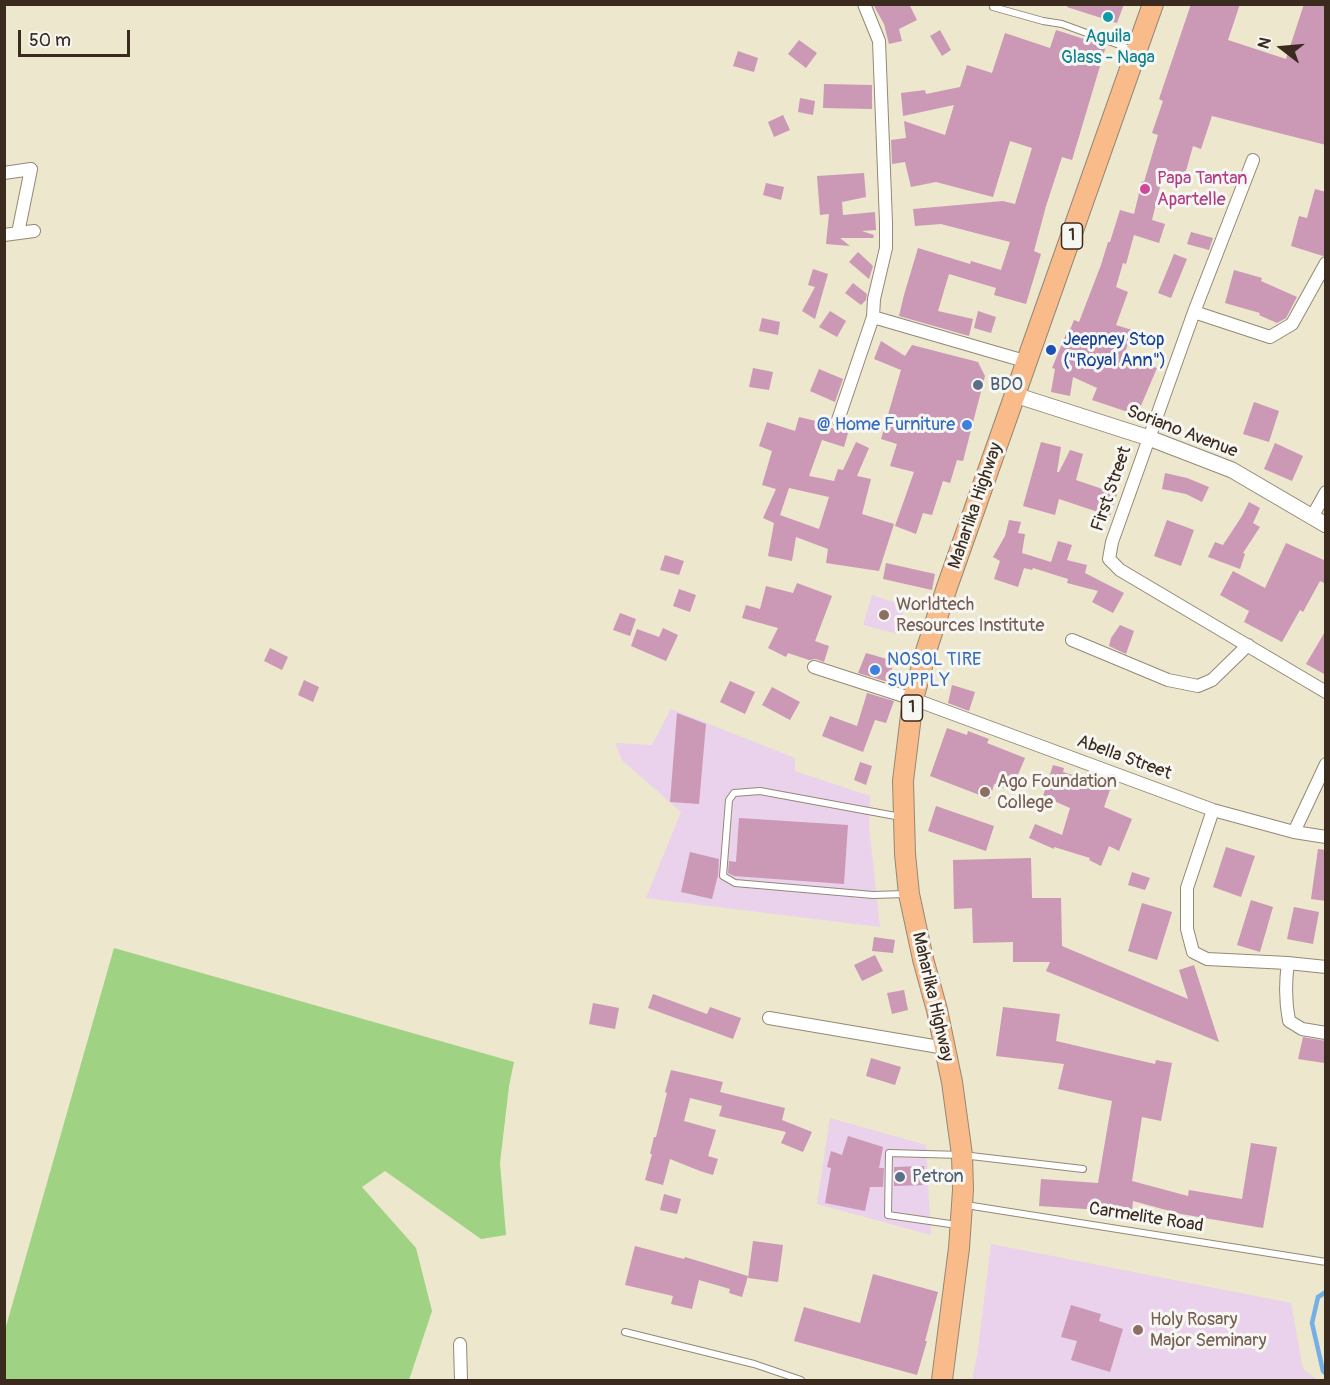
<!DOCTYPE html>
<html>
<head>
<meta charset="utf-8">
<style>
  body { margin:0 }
  #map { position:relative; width:1330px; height:1385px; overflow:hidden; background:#ece7cd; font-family:Pangolin,sans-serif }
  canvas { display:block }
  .frame { position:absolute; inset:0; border:6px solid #3b2a1e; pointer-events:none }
  .north { position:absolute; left:1252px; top:18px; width:60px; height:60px; -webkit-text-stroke:4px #f6f6f2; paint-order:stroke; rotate:286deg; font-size:16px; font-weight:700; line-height:24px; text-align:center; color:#3b2a1e }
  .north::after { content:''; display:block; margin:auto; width:21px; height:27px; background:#3b2a1e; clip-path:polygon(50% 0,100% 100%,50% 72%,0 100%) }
  .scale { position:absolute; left:18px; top:30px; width:112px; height:27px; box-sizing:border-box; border:3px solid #3b2a1e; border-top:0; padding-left:8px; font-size:18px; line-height:21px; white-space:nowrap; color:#3b2a1e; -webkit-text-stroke:4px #f6f6f2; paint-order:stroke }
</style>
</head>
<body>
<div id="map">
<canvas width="1330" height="1385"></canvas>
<div class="frame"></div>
<div class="north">N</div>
<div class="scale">50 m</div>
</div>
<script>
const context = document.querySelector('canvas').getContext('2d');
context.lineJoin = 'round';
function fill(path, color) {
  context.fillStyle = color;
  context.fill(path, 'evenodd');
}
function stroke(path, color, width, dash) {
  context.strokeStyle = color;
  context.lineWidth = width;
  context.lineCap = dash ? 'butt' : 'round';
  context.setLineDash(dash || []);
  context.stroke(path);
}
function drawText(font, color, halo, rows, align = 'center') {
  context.font = font + ' Pangolin,sans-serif';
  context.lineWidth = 6;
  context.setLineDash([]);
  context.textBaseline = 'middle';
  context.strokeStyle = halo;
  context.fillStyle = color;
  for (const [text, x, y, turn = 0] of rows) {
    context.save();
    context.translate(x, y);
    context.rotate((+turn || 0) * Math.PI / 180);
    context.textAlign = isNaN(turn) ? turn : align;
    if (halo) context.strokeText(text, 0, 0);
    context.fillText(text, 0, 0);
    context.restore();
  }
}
const built = new Path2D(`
  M 872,595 L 905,606 L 898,634 L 863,625 Z
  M 671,709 L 795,758 L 795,771 L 870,796 L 869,826 L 880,927 L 646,898 L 681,812 L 622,760 L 615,743 L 652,745 Z
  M 830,1118 L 926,1145 L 931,1235 L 817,1204 Z
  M 991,1244 L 1291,1303 L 1303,1369 L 1318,1380 L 972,1380 L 977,1357 Z`);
const green = new Path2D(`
  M 114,948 L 514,1062 L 509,1086 L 500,1163 L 506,1235 L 481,1239 L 385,1171 L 362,1187 L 416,1248 L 432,1311 L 409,1380 L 5,1380 L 5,1330 Z`);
const stream = new Path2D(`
  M 1326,1292 L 1318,1297 L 1312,1323 L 1323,1371 L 1326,1374`);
const building = new Path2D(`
  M 873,4 L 909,4 L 917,20 L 899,29 L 902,41 L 889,44 L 884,24 Z
  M 1068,4 L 1124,4 L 1117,23 L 1067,7 Z
  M 1191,4 L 1240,4 L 1228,40 L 1286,59 L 1304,4 L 1326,4 L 1326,145 L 1212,116 L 1201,149 L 1193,146 L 1182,185 L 1162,179 L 1152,220 L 1165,224 L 1159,243 L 1134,235 L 1126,264 L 1123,263 L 1116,287 L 1128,292 L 1116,325 L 1132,330 L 1124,356 L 1157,368 L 1137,415 L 1092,400 L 1097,388 L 1073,377 L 1070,396 L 1051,392 L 1055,369 L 1052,368 L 1066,334 L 1068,335 L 1074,320 L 1079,322 L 1101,265 L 1108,242 L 1110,242 L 1120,210 L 1134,214 L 1142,181 L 1144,182 L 1158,135 L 1152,133 L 1163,101 L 1159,99 Z
  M 940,30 L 951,50 L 942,56 L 930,36 Z
  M 1056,30 L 1106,46 L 1072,160 L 1062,157 L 1046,206 L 1034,251 L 1041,254 L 1026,304 L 994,295 L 996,288 L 949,274 L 938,311 L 973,319 L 969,336 L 899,316 L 904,295 L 918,248 L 970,264 L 971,261 L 1001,270 L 1010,242 L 941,224 L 915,226 L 913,209 L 1003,201 L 1015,204 L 1032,148 L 1010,141 L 993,197 L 936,182 L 911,187 L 905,162 L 892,164 L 891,140 L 906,138 L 904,121 L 945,135 L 954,105 L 903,116 L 901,93 L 925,90 L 926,94 L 960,87 L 967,65 L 992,73 L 1005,33 L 1050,48 Z
  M 799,40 L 817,53 L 806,68 L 788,54 Z
  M 738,51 L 758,58 L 754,72 L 733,66 Z
  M 824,84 L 872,85 L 872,109 L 823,108 Z
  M 800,98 L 815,101 L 813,115 L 798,112 Z
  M 783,115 L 790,130 L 774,137 L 768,122 Z
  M 864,173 L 866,197 L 842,202 L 843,215 L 875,212 L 876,230 L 862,231 L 874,235 L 873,238 L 840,238 L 850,246 L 826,244 L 829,214 L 820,215 L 817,176 Z
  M 766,183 L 784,187 L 781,200 L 763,195 Z
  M 1315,189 L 1326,192 L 1326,255 L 1323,256 L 1291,246 L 1299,216 L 1307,218 Z
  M 1191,232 L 1213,238 L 1209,250 L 1187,244 Z
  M 858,252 L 873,266 L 869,279 L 849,262 Z
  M 1174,254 L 1187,259 L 1171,298 L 1158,293 Z
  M 813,269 L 828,274 L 815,319 L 802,311 L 815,287 L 808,285 Z
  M 1234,270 L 1262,278 L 1261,281 L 1297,297 L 1286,318 L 1277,323 L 1259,315 L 1260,313 L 1225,303 Z
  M 853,283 L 867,294 L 866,300 L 861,305 L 845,293 Z
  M 830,311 L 846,321 L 837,337 L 819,327 Z
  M 978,311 L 996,317 L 991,333 L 974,328 Z
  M 762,318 L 780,322 L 778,335 L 759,331 Z
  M 881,341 L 905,356 L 912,345 L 978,362 L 985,376 L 963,461 L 957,460 L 950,483 L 943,481 L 932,515 L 923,513 L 916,534 L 895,526 L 914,472 L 890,466 L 897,444 L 881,439 L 901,370 L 874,359 Z
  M 753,368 L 773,372 L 769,390 L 749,387 Z
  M 819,369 L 843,379 L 835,402 L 810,391 Z
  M 1254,402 L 1279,411 L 1269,442 L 1243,434 Z
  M 799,417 L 820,422 L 819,424 L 848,433 L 844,447 L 822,440 L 809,476 L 834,481 L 838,469 L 843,470 L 856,442 L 869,448 L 857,476 L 871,479 L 862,514 L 894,524 L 879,571 L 826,563 L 828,549 L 796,537 L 792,561 L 768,556 L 774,523 L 763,518 L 776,489 L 762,485 L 772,451 L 759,446 L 767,422 L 795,431 ZM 789,488 L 829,497 L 819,529 L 780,515 Z
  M 1041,442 L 1061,447 L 1057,472 L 1059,472 L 1070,450 L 1083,454 L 1076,480 L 1117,494 L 1110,516 L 1059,499 L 1055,515 L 1023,506 Z
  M 1275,443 L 1303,456 L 1292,481 L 1264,469 Z
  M 1165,473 L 1187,478 L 1209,487 L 1202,502 L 1186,494 L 1162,489 Z
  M 1249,502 L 1260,508 L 1253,523 L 1260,527 L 1243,553 L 1245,554 L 1240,569 L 1208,557 L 1215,542 L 1223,545 L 1242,516 Z
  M 1009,520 L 1021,522 L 1018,533 L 1025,534 L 1022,553 L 1051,562 L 1058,541 L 1072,545 L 1067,560 L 1087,565 L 1085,573 L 1124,593 L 1113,613 L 1092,602 L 1098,591 L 1067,583 L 1068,579 L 1033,568 L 1032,570 L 1024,568 L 1018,587 L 994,579 L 1000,561 L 993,557 L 1005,536 Z
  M 1167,520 L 1194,530 L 1181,566 L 1154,556 Z
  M 1286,543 L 1326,561 L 1326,584 L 1320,581 L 1303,612 L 1300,610 L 1282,642 L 1244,622 L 1249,611 L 1220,595 L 1233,571 L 1265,588 Z
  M 665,555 L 684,561 L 679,575 L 660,570 Z
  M 886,563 L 935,574 L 932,590 L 883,579 Z
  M 797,583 L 832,596 L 815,641 L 829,646 L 824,662 L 816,659 L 809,660 L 788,653 L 786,657 L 768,648 L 778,628 L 742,618 L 746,605 L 760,609 L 766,586 L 793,593 Z
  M 679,589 L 696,595 L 690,612 L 673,606 Z
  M 620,613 L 636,619 L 630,636 L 613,630 Z
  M 1120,625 L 1134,631 L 1126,654 L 1109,646 L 1111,638 Z
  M 663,628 L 678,635 L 666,661 L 631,646 L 637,629 L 659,637 Z
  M 1326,630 L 1326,675 L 1306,664 Z
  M 270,648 L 288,657 L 282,670 L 264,661 Z
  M 866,653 L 894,661 L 888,682 L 858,673 Z
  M 304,680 L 319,687 L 313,702 L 298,695 Z
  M 730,681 L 755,692 L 745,714 L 720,702 Z
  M 952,685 L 975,692 L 969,711 L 948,703 Z
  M 772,687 L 800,702 L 790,720 L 762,705 Z
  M 867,693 L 894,701 L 886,723 L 875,720 L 863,752 L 822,736 L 830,716 L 857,726 Z
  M 677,713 L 706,724 L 699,804 L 670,802 Z
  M 947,728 L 967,735 L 968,731 L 989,739 L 987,743 L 1025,758 L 1011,791 L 994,784 L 990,799 L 930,776 Z
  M 860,762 L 872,766 L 866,785 L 854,780 Z
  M 1053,765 L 1064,768 L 1063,772 L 1111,787 L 1104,807 L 1132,819 L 1119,851 L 1109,846 L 1101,866 L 1089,860 L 1090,858 L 1054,847 L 1054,849 L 1029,838 L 1035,824 L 1062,835 L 1070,808 L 1043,796 Z
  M 936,806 L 994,826 L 986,851 L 928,831 Z
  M 739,818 L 848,825 L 844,884 L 734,876 L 728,873 L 729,861 L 736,862 Z
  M 1226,847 L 1255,856 L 1241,897 L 1213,887 Z
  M 1318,849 L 1326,850 L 1326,901 L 1311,899 Z
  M 690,852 L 719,859 L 718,875 L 712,899 L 681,892 Z
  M 1031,858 L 1032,898 L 1061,898 L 1062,946 L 1188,999 L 1179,970 L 1194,965 L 1219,1042 L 1046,971 L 1050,962 L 1013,962 L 1013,942 L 973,943 L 972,908 L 954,909 L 953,860 Z
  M 1132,872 L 1150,878 L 1145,890 L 1128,885 Z
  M 1251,900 L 1273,907 L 1260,952 L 1237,945 Z
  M 1142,903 L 1172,912 L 1157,960 L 1128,951 Z
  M 1294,907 L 1319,912 L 1313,944 L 1287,939 Z
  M 874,937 L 895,940 L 893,953 L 872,951 Z
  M 875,955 L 883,971 L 862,981 L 854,965 Z
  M 904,990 L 908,1010 L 892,1014 L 887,993 Z
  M 653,994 L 707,1014 L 710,1007 L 741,1018 L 733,1039 L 648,1008 Z
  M 593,1003 L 619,1008 L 615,1029 L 589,1024 Z
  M 1003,1007 L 1060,1014 L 1056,1041 L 1155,1064 L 1156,1060 L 1172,1063 L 1161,1121 L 1142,1117 L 1132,1181 L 1188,1196 L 1189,1190 L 1242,1199 L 1251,1143 L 1277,1147 L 1263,1228 L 1181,1214 L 1133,1201 L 1132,1212 L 1039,1206 L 1041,1179 L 1098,1183 L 1112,1101 L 1058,1089 L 1064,1064 L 996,1056 Z
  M 1303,1037 L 1326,1041 L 1326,1054 L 1324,1063 L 1298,1059 Z
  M 871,1058 L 901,1067 L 895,1085 L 866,1076 Z
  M 671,1070 L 723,1082 L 720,1092 L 785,1108 L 782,1120 L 812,1132 L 803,1152 L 781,1143 L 786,1132 L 719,1116 L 722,1106 L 690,1098 L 684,1121 L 716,1130 L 708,1156 L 718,1159 L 713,1175 L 700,1171 L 670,1159 L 663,1185 L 645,1180 L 652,1154 L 650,1154 L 654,1137 L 656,1137 L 667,1093 L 665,1092 Z
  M 848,1136 L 883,1147 L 879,1168 L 884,1168 L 883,1187 L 870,1187 L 865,1211 L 825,1203 L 831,1168 L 827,1167 L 831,1151 L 842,1155 Z
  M 924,1166 L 925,1185 L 894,1186 L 894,1167 Z
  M 664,1194 L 681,1199 L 677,1214 L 660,1210 Z
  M 753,1241 L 783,1245 L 778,1282 L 748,1278 Z
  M 635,1246 L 684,1259 L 685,1257 L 748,1276 L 742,1297 L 729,1293 L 730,1289 L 699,1280 L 692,1309 L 671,1304 L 673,1296 L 625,1285 Z
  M 873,1274 L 938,1292 L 925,1341 L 927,1341 L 917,1375 L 794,1341 L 804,1307 L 860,1323 Z
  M 1071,1305 L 1101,1314 L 1099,1321 L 1123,1329 L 1110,1372 L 1071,1360 L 1077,1341 L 1061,1337 Z`);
const service = new Path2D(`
  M 993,7 L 1043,21 L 1062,24 L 1133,50
  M 901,817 L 760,791 L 734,793 L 729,800 L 723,876 L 735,883 L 873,895 L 905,894
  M 966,1205 L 1326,1262
  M 957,1225 L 888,1215 L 889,1153 L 962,1155 L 1083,1169
  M 625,1332 L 754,1364 L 801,1380`);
const minor = new Path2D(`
  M 864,4 L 879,41 L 886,223 L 886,248 L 874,299 L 873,317 L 1028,362
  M 1253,160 L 1194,312 L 1112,542 L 1109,559 L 1120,570 L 1326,692
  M 4,173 L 31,169 L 18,233
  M 4,235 L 34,231
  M 1194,312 L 1270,337 L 1292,324 L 1326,263
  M 838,420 L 873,317
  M 1312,517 L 1326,492
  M 1072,640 L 1168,680 L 1198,686 L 1212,680 L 1248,645
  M 814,667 L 913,699 L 1213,810 L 1294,832 L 1326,837
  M 1213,810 L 1187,888 L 1187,929 L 1193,952 L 1207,959 L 1288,963 L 1326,967
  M 1294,832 L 1326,764
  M 1288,963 C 1285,984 1285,1000 1289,1021 L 1302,1029 L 1326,1033
  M 769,1018 L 945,1048
  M 460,1344 L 461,1380`);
const tertiary = new Path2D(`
  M 1015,395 L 1149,438 L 1232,470 L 1326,525`);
const primary = new Path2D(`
  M 942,1380 L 959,1248 L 963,1190 L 962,1155 L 952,1082 L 937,1010 L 923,959 L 909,894 L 905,854 L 903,781 L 913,699 L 927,648 L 947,587 L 1153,4`);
const markers = [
  [1108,17,6,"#0f9aa8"],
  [1145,189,6,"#d1479c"],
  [1051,350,6,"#1a4fb4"],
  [978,385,6,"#5c6f8a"],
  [967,425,6,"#3f7fe0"],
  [884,615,6,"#8d6e63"],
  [875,670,6,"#3f7fe0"],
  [985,792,6,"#8d6e63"],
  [900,1177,6,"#5c6f8a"],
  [1138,1330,6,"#8d6e63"]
];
const shields = [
  [1072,236,21],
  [912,708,21]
];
const shieldNames = [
  ["1",1072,236],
  ["1",912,708]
];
const cultureNames = [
  ["Aguila",1108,37],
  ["Glass - Naga",1108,58]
];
const hotelNames = [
  ["Papa Tantan",1157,179],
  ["Apartelle",1157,200]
];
const transitNames = [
  ["Jeepney Stop",1063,340],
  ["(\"Royal Ann\")",1063,361]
];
const serviceNames = [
  ["BDO",990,385],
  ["Petron",912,1177]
];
const shopNames = [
  ["@ Home Furniture",955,425],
  ["NOSOL TIRE",887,660,"left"],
  ["SUPPLY",887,681,"left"]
];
const streetNames = [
  ["Soriano Avenue",1182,432,21],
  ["First Street",1112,489,-71],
  ["Maharlika Highway",976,506,-71],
  ["Abella Street",1124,758,20],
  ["Maharlika Highway",932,997,77],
  ["Carmelite Road",1146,1218,9]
];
const educationNames = [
  ["Worldtech",896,605],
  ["Resources Institute",896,626],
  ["Ago Foundation",997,782],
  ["College",997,803],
  ["Holy Rosary",1150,1320],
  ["Major Seminary",1150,1341]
];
fill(built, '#ead1ec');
fill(green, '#9fd282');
stroke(stream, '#74b0e6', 4.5);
fill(building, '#cb98b6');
stroke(service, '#948876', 8);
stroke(minor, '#948876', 14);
stroke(tertiary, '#948876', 17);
stroke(primary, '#948876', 22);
stroke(service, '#fff', 6);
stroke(minor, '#fff', 12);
stroke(tertiary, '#fff', 15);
stroke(primary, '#fabb8b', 20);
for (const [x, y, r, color] of markers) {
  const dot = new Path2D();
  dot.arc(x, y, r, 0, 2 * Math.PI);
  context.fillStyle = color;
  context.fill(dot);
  stroke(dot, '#f6f6f2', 2);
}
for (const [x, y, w] of shields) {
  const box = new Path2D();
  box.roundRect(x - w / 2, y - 13, w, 26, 4.5);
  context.fillStyle = '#f6f6f2';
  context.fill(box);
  stroke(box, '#3b2a1e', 1.5);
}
drawText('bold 16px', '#3b2a1e', null, shieldNames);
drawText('18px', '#0d838f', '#f6f6f2', cultureNames);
drawText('18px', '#b23c85', '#f6f6f2', hotelNames, 'left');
drawText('18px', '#164399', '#f6f6f2', transitNames, 'left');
drawText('18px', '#4e5e75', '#f6f6f2', serviceNames, 'left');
drawText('18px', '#366cbe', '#f6f6f2', shopNames, 'right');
drawText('18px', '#3b2a1e', '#f6f6f2', streetNames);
drawText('18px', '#785e54', '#f6f6f2', educationNames, 'left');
</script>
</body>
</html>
